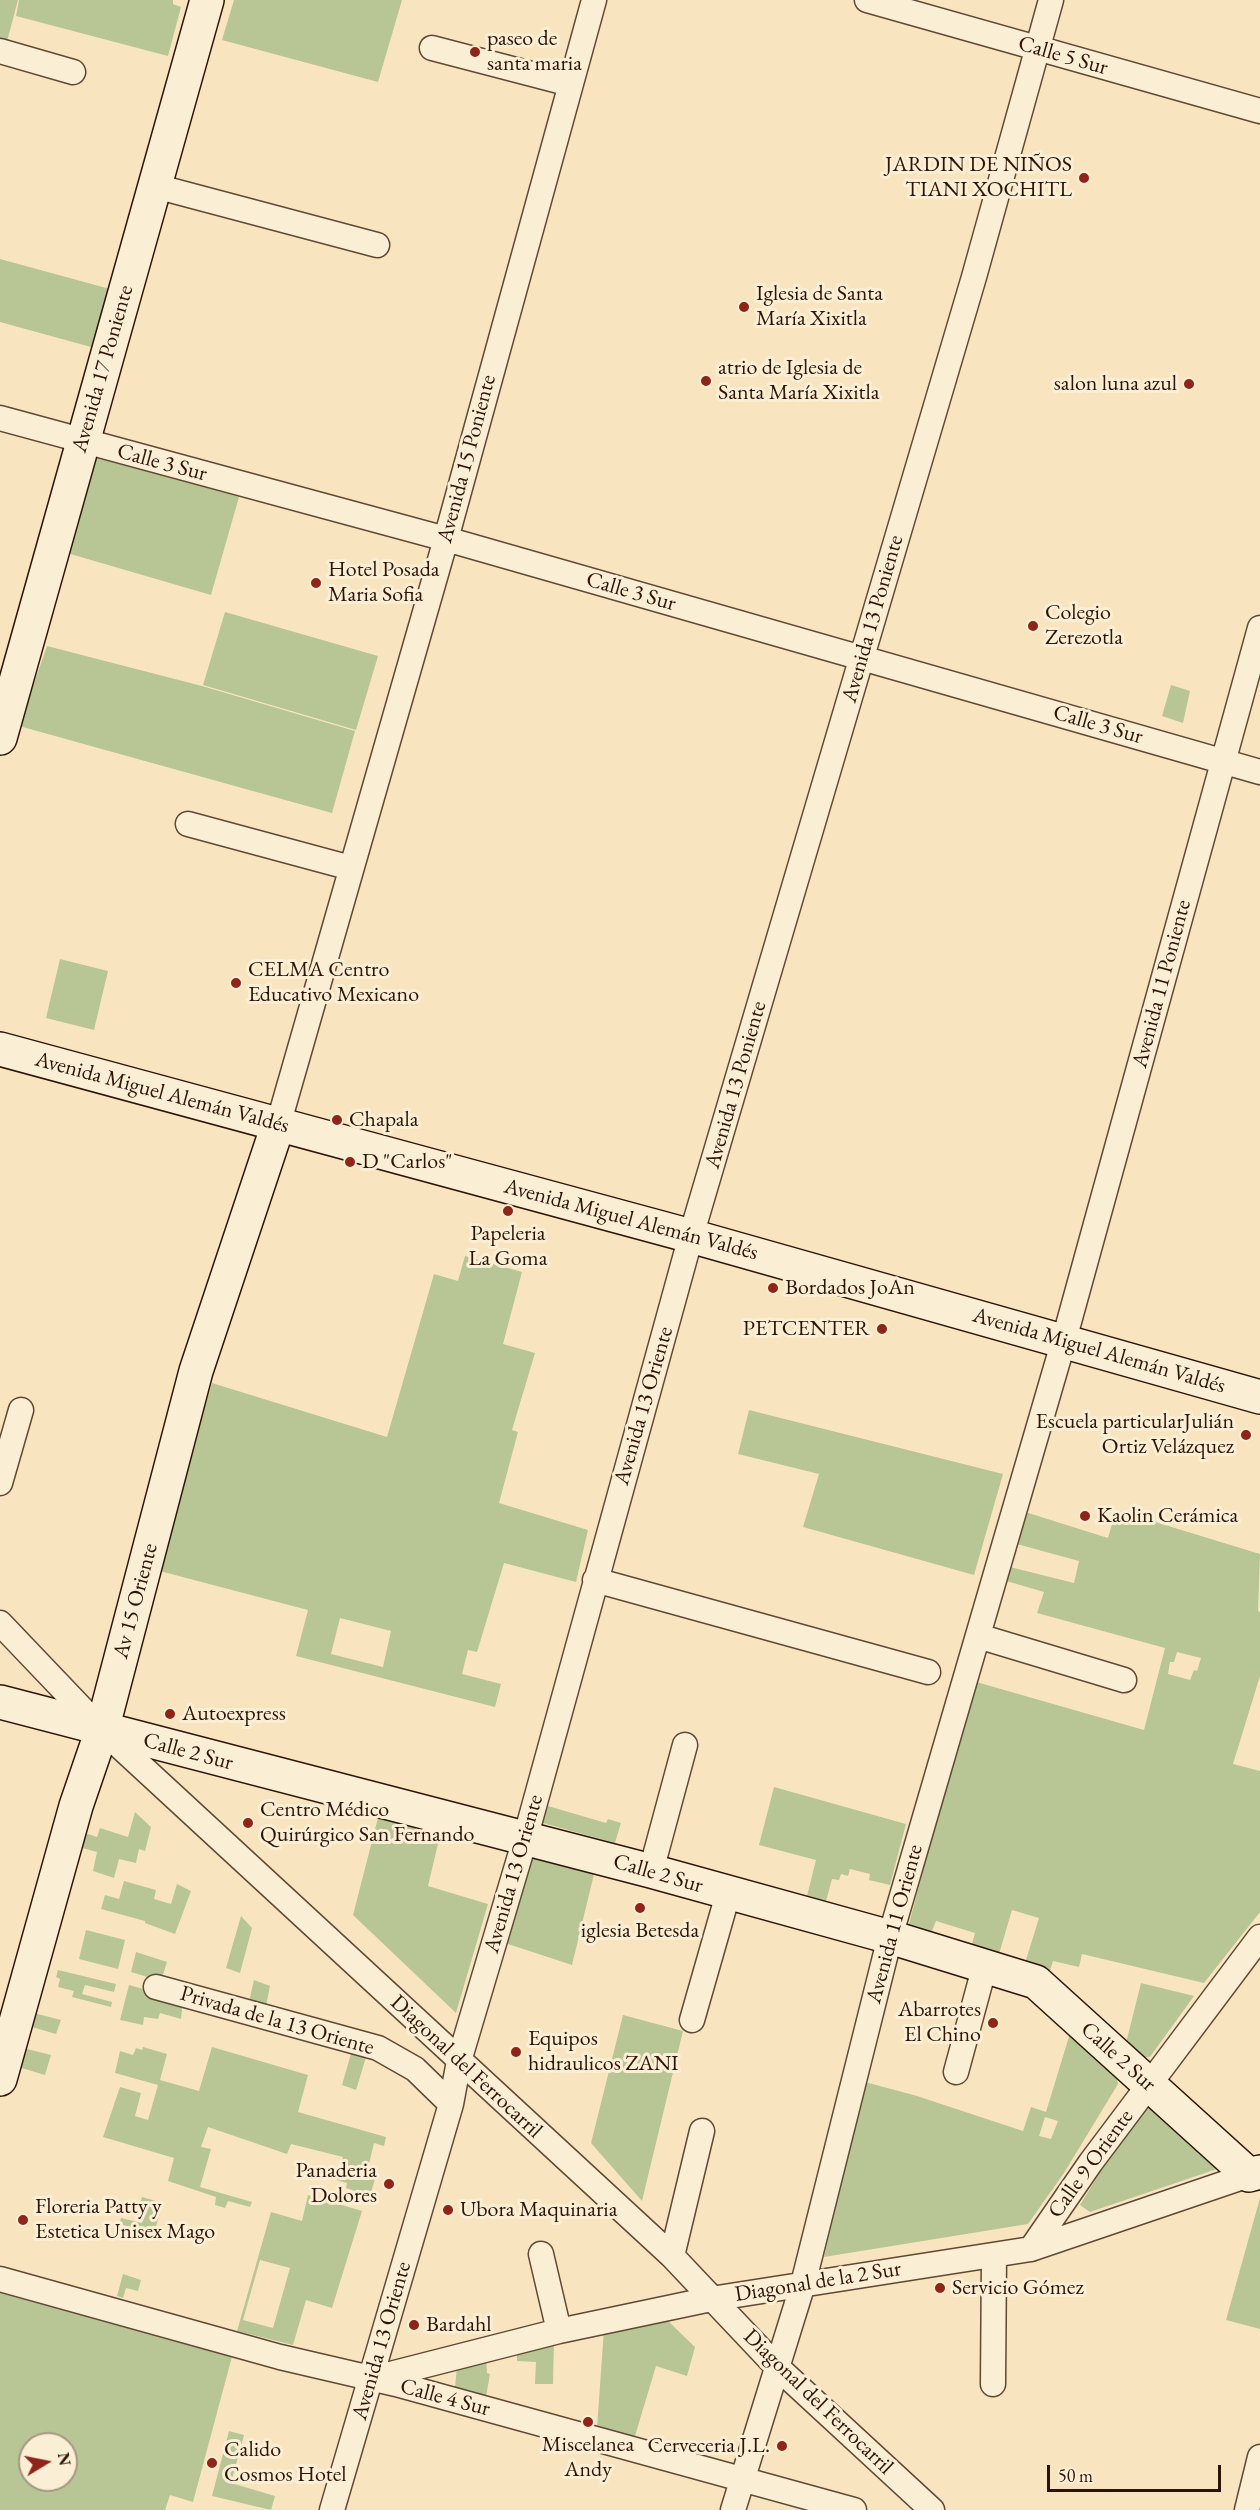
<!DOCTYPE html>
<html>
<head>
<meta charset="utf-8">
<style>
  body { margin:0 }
  #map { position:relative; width:1260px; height:2510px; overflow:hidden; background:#f8e5bf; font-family:"EB Garamond",serif }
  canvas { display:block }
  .north { position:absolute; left:18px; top:2432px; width:60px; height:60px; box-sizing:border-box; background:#faeed5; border:2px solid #a89783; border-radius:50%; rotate:80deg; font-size:16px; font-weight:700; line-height:24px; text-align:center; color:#2e1407 }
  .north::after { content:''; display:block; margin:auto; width:21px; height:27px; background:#8f2418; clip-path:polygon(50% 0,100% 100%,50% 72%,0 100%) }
  .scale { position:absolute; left:1047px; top:2465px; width:174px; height:27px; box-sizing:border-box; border:3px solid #2e1407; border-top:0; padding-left:8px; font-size:18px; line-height:21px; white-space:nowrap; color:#2e1407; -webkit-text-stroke:4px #faeed5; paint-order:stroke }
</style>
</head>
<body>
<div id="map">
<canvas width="1260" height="2510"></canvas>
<div class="north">N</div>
<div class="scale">50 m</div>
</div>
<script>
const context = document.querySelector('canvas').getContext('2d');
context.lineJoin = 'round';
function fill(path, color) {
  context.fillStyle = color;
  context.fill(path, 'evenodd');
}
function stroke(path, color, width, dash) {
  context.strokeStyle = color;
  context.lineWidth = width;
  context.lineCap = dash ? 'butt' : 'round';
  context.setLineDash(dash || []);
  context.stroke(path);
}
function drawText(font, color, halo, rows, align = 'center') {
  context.font = font + ' "EB Garamond",serif';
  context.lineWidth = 6;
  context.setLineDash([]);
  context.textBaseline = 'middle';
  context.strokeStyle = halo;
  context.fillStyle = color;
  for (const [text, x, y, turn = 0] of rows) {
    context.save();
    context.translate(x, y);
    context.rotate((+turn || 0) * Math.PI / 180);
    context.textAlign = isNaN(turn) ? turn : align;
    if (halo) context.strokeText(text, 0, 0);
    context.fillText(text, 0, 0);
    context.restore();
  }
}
const green = new Path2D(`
  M 0,0 L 18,0 L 5,49 L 0,48 Z
  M 19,0 L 173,0 L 173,4 L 181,7 L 168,56 L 16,16 Z
  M 234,0 L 402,0 L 378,82 L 222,40 Z
  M 0,259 L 110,289 L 91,347 L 0,322 Z
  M 95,455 L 239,497 L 211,595 L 67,553 Z
  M 225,612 L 378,656 L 356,730 L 203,685 Z
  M 47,646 L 202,686 L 355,731 L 332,813 L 19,726 Z
  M 1171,685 L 1190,691 L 1183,723 L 1162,716 Z
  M 60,959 L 108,971 L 94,1030 L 46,1018 Z
  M 465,1256 L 522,1272 L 503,1344 L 535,1353 L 512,1430 L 518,1432 L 499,1503 L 588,1530 L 576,1582 L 504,1563 L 477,1652 L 468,1650 L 462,1674 L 501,1684 L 495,1707 L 296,1656 L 308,1610 L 156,1570 L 212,1383 L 387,1437 L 434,1274 L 458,1281 ZM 340,1618 L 391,1631 L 383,1667 L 331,1654 Z
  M 749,1410 L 1003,1474 L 974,1575 L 803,1527 L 819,1474 L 738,1454 Z
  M 1116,1510 L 1260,1554 L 1258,1611 L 1260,1612 L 1260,1676 L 1233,1764 L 1260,1771 L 1260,1912 L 1204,1983 L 1082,1954 L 1079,1967 L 1053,1961 L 1048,1977 L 1025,1963 L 1039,1918 L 1012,1910 L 999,1954 L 972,1944 L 975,1933 L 936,1921 L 932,1931 L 909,1924 L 973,1681 L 1144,1730 L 1165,1648 L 1037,1613 L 1044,1592 L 1003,1580 L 1006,1566 L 1074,1583 L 1079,1561 L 1013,1543 L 1022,1511 L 1108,1538 ZM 1177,1652 L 1201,1658 L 1197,1671 L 1194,1670 L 1190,1680 L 1168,1674 L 1170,1662 L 1174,1662 Z
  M 774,1787 L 906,1824 L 890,1885 L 869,1880 L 870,1874 L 850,1869 L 848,1876 L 841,1874 L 839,1880 L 832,1879 L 826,1901 L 807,1896 L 816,1860 L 759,1845 Z
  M 548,1806 L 606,1823 L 608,1819 L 621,1823 L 615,1843 L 543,1823 Z
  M 380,1810 L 442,1827 L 428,1886 L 488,1904 L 456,2013 L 353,1915 Z
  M 135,1812 L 151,1827 L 145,1851 L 139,1849 L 136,1863 L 119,1859 L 114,1878 L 93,1871 L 97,1852 L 75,1846 L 79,1831 L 97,1837 L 100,1828 L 128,1837 Z
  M 532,1851 L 595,1870 L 572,1965 L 505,1943 Z
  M 124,1881 L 156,1890 L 154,1899 L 171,1904 L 177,1884 L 191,1891 L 175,1934 L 145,1923 L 145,1921 L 101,1909 L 105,1895 L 119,1899 Z
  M 241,1916 L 252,1928 L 240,1973 L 226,1968 Z
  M 86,1930 L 125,1940 L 118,1969 L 79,1959 Z
  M 136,1952 L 167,1962 L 161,1981 L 131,1972 Z
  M 58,1970 L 116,1984 L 114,1992 L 85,1985 L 82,1994 L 112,2002 L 111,2007 L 72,1997 L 74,1991 L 58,1987 L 60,1979 L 56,1977 Z
  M 254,1980 L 270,1986 L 265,2011 L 248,2006 Z
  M 1141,1983 L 1194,1996 L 1150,2057 L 1142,2057 L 1126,2043 Z
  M 129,1985 L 183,2000 L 181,2019 L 160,2013 L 158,2019 L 144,2017 L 143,2025 L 120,2020 Z
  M 30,2012 L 61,2020 L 56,2034 L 25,2025 Z
  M 623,2015 L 683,2031 L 642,2201 L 591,2143 Z
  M 1071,2030 L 1117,2079 L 1118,2084 L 1064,2173 L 1028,2224 L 824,2257 L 865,2082 L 917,2096 L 1023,2131 L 1031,2107 L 1046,2112 ZM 1045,2117 L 1058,2121 L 1051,2139 L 1039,2136 Z
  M 19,2047 L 51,2055 L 45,2075 L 15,2066 Z
  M 143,2047 L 167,2054 L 160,2080 L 199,2091 L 212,2047 L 308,2075 L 298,2112 L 386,2137 L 384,2146 L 374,2143 L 368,2168 L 377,2172 L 370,2196 L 346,2188 L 347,2183 L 337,2180 L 343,2157 L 291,2144 L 287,2154 L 208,2127 L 201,2147 L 211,2149 L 200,2187 L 252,2202 L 250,2207 L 228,2201 L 225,2208 L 215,2205 L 216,2197 L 168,2181 L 174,2158 L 103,2137 L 120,2087 L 141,2093 L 135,2116 L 148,2120 L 158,2085 L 115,2073 L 120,2051 L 133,2055 L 136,2048 L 142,2050 Z
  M 352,2050 L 367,2054 L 356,2090 L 342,2085 Z
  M 1146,2097 L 1220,2168 L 1090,2212 L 1080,2205 Z
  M 308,2195 L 362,2211 L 332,2308 L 306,2300 L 293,2345 L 237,2331 L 271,2212 L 302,2221 ZM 260,2260 L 290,2268 L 273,2328 L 243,2320 Z
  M 142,2197 L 163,2203 L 154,2233 L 119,2224 L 121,2218 L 142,2223 L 146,2210 L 139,2208 Z
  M 1260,2198 L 1260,2329 L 1226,2320 Z
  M 123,2274 L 141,2280 L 138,2291 L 126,2288 L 123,2298 L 117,2296 Z
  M 0,2287 L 233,2353 L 193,2502 L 170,2495 L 165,2510 L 0,2510 ZM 30,2444 L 66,2444 L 66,2480 L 30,2480 Z
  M 666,2319 L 695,2347 L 687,2376 L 656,2366 L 635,2436 L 597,2428 L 604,2329 Z
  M 554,2340 L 553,2384 L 535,2384 L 536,2362 L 517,2361 L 517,2350 Z
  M 486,2358 L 487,2373 L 490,2374 L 486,2397 L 455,2388 L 457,2366 Z
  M 229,2431 L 244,2435 L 231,2483 L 275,2496 L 271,2510 L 212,2496 Z`);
const street = new Path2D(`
  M 867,0 L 1260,111
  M 432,48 L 570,84
  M 0,51 L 73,72
  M 155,186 L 377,245
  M 0,418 L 446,539 L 1260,772
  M 188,824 L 351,868
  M 278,1125 L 446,539 L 594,0
  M 0,1483 L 21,1410
  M 595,1580 L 928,1672
  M 0,1623 L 102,1730 L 672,2256 L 776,2366 L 932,2510
  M 978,1636 L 1124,1680
  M 651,1871 L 685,1745
  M 156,1987 L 378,2048 L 415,2069 L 451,2104
  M 692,2020 L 728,1894
  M 956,2072 L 985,1965
  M 1031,2249 L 1091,2162 L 1260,1937
  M 541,2254 L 559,2331
  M 672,2256 L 702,2131
  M 0,2279 L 280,2357 L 396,2384 L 854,2510
  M 371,2379 L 559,2331 L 711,2299 L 1031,2249 L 1249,2175
  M 993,2384 L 994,2255
  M 332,2510 L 451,2104 L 459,2061 L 525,1839 L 691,1236 L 974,277 L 1051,0
  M 733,2510 L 803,2284 L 890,1937 L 1064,1340 L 1260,628
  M 1247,2510 L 1260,2457`);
const secondary = new Path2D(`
  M 0,738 L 207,0
  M 0,1049 L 691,1236 L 1260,1397
  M 0,1702 L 651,1871 L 890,1937 L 1036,1982 L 1249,2175 L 1260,2172
  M 0,2079 L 76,1806 L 102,1730 L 196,1371 L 278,1125`);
const markers = [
  [475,52,6,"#8f2418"],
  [1084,178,6,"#8f2418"],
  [744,307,6,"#8f2418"],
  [706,381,6,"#8f2418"],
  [1189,384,6,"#8f2418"],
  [316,583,6,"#8f2418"],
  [1033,626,6,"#8f2418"],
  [236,983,6,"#8f2418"],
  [337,1120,6,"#8f2418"],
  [350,1162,6,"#8f2418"],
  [508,1211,6,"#8f2418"],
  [773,1288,6,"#8f2418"],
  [882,1329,6,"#8f2418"],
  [1246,1435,6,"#8f2418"],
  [1085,1516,6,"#8f2418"],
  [170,1714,6,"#8f2418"],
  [248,1823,6,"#8f2418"],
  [640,1908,6,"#8f2418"],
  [993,2023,6,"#8f2418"],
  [516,2052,6,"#8f2418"],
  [389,2184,6,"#8f2418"],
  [448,2210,6,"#8f2418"],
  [23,2220,6,"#8f2418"],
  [940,2288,6,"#8f2418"],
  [414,2325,6,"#8f2418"],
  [588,2422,6,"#8f2418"],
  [782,2446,6,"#8f2418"],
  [212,2463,6,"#8f2418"]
];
const poiNames = [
  ["paseo de",487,39],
  ["santa maria",487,64],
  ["JARDIN DE NIÑOS",1072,165,"right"],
  ["TIANI XOCHITL",1072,190,"right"],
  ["Iglesia de Santa",756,294],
  ["María Xixitla",756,319],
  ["atrio de Iglesia de",718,368],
  ["Santa María Xixitla",718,393],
  ["salon luna azul",1177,384,"right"],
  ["Hotel Posada",328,570],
  ["Maria Sofia",328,595],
  ["Colegio",1045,613],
  ["Zerezotla",1045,638],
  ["CELMA Centro",248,970],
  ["Educativo Mexicano",248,995],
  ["Chapala",349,1120],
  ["D \"Carlos\"",362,1162],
  ["Papeleria",508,1234,"center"],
  ["La Goma",508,1259,"center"],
  ["Bordados JoAn",785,1288],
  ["PETCENTER",870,1329,"right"],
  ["Escuela particularJulián",1234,1422,"right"],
  ["Ortiz Velázquez",1234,1447,"right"],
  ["Kaolin Cerámica",1097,1516],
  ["Autoexpress",182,1714],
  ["Centro Médico",260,1810],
  ["Quirúrgico San Fernando",260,1835],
  ["iglesia Betesda",640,1931,"center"],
  ["Abarrotes",981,2010,"right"],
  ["El Chino",981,2035,"right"],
  ["Equipos",528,2039],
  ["hidraulicos ZANI",528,2064],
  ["Panaderia",377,2171,"right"],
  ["Dolores",377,2196,"right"],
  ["Floreria Patty y",35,2207],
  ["Estetica Unisex Mago",35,2232],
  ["Ubora Maquinaria",460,2210],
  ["Servicio Gómez",952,2288],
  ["Bardahl",426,2325],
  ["Miscelanea",588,2445,"center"],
  ["Andy",588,2470,"center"],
  ["Cerveceria J.L.",770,2446,"right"],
  ["Calido",224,2450],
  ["Cosmos Hotel",224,2475]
];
const streetNames = [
  ["Calle 5 Sur",1063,56,16],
  ["Avenida 17 Poniente",103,369,-74],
  ["Avenida 15 Poniente",467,459,-75],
  ["Calle 3 Sur",162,463,15],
  ["Calle 3 Sur",631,592,16],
  ["Avenida 13 Poniente",873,619,-74],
  ["Calle 3 Sur",1098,725,16],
  ["Avenida 11 Poniente",1162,984,-75],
  ["Avenida 13 Poniente",736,1085,-74],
  ["Avenida Miguel Alemán Valdés",162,1093,15],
  ["Avenida Miguel Alemán Valdés",631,1220,15],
  ["Avenida Miguel Alemán Valdés",1099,1351,16],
  ["Avenida 13 Oriente",644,1406,-74],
  ["Av 15 Oriente",136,1601,-75],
  ["Calle 2 Sur",188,1752,15],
  ["Avenida 13 Oriente",514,1874,-74],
  ["Calle 2 Sur",658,1874,16],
  ["Avenida 11 Oriente",895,1924,-75],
  ["Privada de la 13 Oriente",277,2021,16],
  ["Calle 2 Sur",1118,2057,42],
  ["Diagonal del Ferrocarril",466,2067,43],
  ["Calle 9 Oriente",1091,2164,-54],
  ["Diagonal de la 2 Sur",818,2282,-9],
  ["Avenida 13 Oriente",382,2341,-74],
  ["Calle 4 Sur",445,2398,15],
  ["Diagonal del Ferrocarril",818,2402,44]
];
fill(green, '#b8c696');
stroke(street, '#604835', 27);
stroke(secondary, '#2e1407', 36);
stroke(street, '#faeed5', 24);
stroke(secondary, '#faeed5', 33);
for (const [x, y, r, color] of markers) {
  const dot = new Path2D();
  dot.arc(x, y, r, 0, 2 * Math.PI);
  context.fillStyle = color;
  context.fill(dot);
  stroke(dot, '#faeed5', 2);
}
drawText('22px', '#2e1407', '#faeed5', poiNames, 'left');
drawText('22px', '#2e1407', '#faeed5', streetNames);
</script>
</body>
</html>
